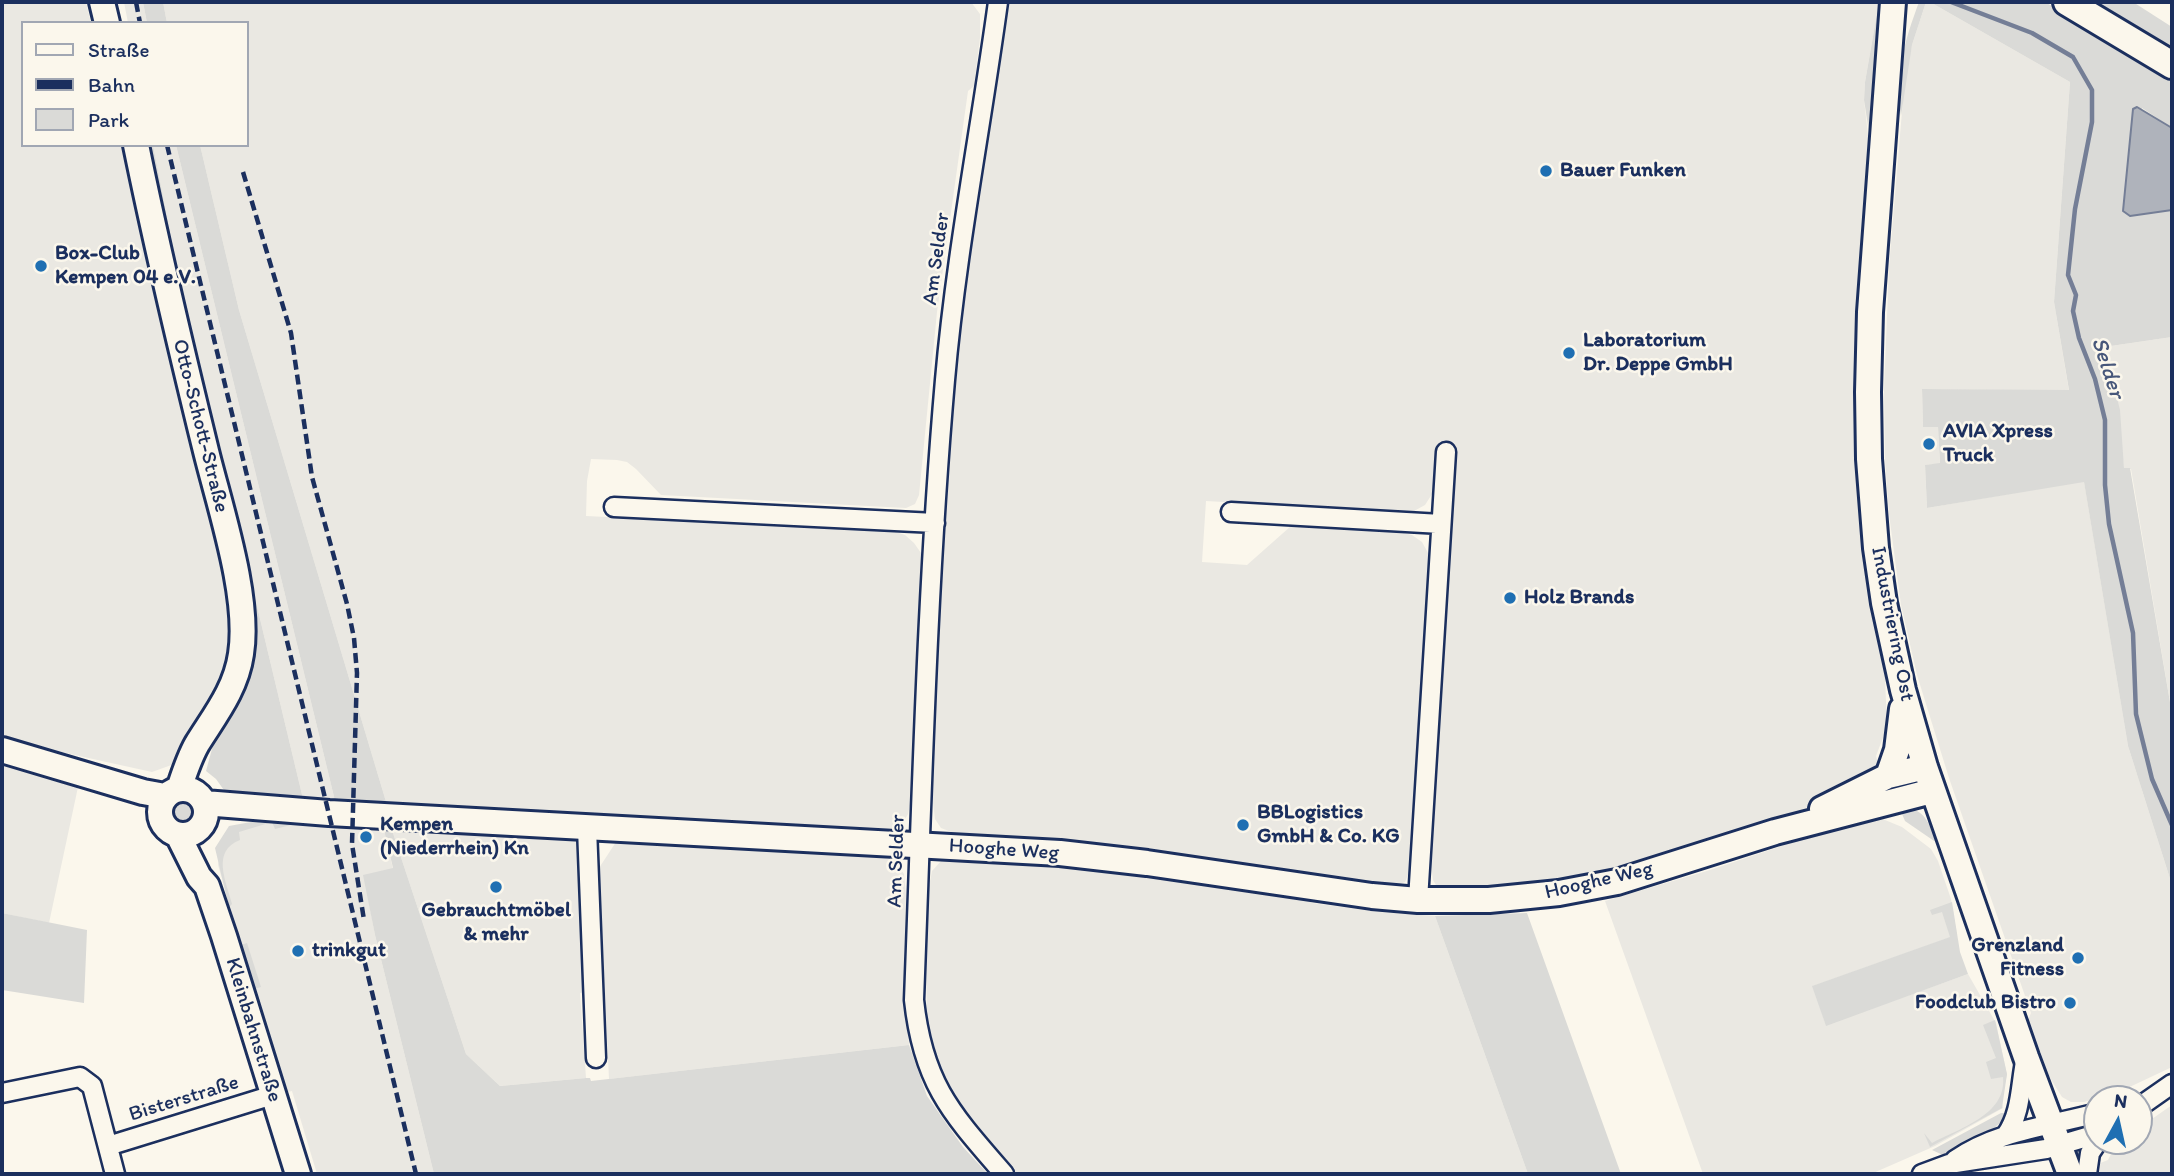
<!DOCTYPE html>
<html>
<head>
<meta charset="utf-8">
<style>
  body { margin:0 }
  #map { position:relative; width:2174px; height:1176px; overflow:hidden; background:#fbf7ec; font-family:Itim,sans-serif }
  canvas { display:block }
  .frame { position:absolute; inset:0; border:4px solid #1b2f5e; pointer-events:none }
  .legend { position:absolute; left:21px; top:21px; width:228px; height:126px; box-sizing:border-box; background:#fbf7ec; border:2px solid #a1a7b3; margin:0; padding:9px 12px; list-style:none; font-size:21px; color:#1b2f5e }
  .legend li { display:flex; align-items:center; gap:14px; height:35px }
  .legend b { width:35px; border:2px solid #a1a7b3 }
  .north { position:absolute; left:2083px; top:1085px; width:70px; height:70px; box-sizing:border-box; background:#fbf7ec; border:2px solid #a1a7b3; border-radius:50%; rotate:8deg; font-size:19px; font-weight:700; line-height:28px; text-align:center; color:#1b2f5e }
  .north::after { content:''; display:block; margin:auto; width:24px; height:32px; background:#1f6fb2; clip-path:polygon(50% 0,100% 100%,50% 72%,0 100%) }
</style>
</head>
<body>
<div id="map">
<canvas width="2174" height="1176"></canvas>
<div class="frame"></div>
<ul class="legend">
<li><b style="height:9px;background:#fbf7ec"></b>Straße</li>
<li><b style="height:9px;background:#1b2f5e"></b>Bahn</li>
<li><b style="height:19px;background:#dadad7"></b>Park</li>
</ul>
<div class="north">N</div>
</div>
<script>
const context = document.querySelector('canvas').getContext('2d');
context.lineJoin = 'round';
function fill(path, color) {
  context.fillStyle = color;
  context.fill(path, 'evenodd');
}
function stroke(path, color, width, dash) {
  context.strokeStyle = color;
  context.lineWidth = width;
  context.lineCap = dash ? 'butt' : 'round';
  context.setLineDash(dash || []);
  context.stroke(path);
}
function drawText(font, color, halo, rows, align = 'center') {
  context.font = font + ' Itim,sans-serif';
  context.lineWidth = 5;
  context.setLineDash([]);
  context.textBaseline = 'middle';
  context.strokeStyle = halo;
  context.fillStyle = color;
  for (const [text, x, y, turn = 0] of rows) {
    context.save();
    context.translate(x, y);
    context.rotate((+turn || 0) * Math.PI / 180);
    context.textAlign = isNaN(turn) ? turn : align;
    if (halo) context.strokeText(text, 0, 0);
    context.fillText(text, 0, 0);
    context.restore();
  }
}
const built = new Path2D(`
  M 2,2 L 86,2 L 91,23 L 23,23 L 23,145 L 125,145 L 139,219 L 222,565 L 229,606 L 230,639 L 225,669 L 177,763 L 152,772 L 2,739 Z
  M 124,2 L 143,2 L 147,23 L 128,23 Z
  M 163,2 L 971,2 L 980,14 L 980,38 L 974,86 L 968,91 L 937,312 L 919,495 L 915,504 L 906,508 L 661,495 L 636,469 L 627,462 L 617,460 L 591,459 L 587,481 L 586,516 L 893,531 L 905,535 L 914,543 L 921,553 L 921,560 L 911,801 L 908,814 L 903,823 L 894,828 L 870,831 L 387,805 L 239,310 L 200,145 L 247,145 L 247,23 L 167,23 Z
  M 1007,2 L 1879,2 L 1865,82 L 1864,100 L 1869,144 L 1856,323 L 1855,436 L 1859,510 L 1873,613 L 1885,677 L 1887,727 L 1876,756 L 1879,767 L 1832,796 L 1797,812 L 1729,837 L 1627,868 L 1534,887 L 1444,890 L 1436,885 L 1433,880 L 1431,863 L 1456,457 L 1437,456 L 1432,494 L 1425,505 L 1414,511 L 1402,512 L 1206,501 L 1202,562 L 1247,565 L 1291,526 L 1400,532 L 1412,535 L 1422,542 L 1428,553 L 1430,566 L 1411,868 L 1405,882 L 1392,887 L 962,836 L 941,828 L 935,819 L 932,795 L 942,555 L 954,395 L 962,315 Z
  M 1926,2 L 1930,2 L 2070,82 L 2054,302 L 2069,391 L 1922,389 L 1923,426 L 1938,426 L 1940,464 L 1925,465 L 1927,508 L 2084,481 L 2128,746 L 2172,885 L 2172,1067 L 2119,1092 L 2084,1102 L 2071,1102 L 2062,1097 L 2047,1073 L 2028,1020 L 2031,1013 L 1949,778 L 1917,675 L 1901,605 L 1889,514 L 1885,460 L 1884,389 L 1889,267 L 1905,75 L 1912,45 Z
  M 153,145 L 176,145 L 336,805 L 304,803 L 181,288 Z
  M 2172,337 L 2172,714 L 2131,469 L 2124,469 L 2116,390 L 2104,347 Z
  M 2,764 L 53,776 L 78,787 L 49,923 L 2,913 Z
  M 1874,818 L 1885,820 L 1902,827 L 1931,849 L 1938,861 L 1951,899 L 1957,935 L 1813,986 L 1826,1025 L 1968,974 L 1996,1023 L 2007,1075 L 2001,1101 L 2003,1108 L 1935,1146 L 1871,1174 L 1703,1174 L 1605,901 L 1710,870 L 1800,840 L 1810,832 Z
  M 262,820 L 383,826 L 393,869 L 364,876 L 375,935 L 434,1174 L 317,1174 L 292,1091 L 284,1093 L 218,865 L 221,846 L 246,824 Z
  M 391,827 L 577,837 L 580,842 L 586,992 L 580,993 L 586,1078 L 500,1086 L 466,1054 Z
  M 616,842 L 872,853 L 896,862 L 904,874 L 906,895 L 904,979 L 909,1045 L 609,1079 L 599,868 Z
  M 961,858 L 1032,861 L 1137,873 L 1303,896 L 1312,903 L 1380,912 L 1435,916 L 1528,1174 L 1018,1174 L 986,1140 L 944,1081 L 927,1025 L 926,957 L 929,886 L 932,871 L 942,860 Z
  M 2172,1105 L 2172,1174 L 2096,1174 L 2098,1164 L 2108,1160 L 2117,1142 L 2139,1141 L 2139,1128 Z`);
const green = new Path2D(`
  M 143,2 L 163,2 L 167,23 L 147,23 Z
  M 1879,2 L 1887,2 L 1869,132 L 1864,100 L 1865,82 Z
  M 1919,2 L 1926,2 L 1912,45 L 1901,116 C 1894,75 1905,40 1919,2 Z
  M 1930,2 L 2045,2 L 2172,76 L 2172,128 L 2142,108 L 2130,216 L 2172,210 L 2172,337 L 2104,347 L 2120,410 L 2124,468 L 2130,468 L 2172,714 L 2172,885 L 2128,746 L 2084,482 L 1927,508 L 1925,465 L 1940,463 L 1938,427 L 1923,427 L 1922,389 L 2069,390 L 2054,302 L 2070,82 Z
  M 2086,2 L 2133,2 L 2172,27 L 2172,54 Z
  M 144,145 L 153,145 L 181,288 L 304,803 L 226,793 L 216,779 L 206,771 L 216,734 L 248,656 Z
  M 176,145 L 200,145 L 239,310 L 387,805 L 336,805 Z
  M167 812a15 15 0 1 1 30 0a15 15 0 1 1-30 0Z
  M 1899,807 C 1926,808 1928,822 1937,843 L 1905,821 Z
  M 262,820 L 292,822 L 291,825 L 275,829 L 272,822 L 239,832 L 240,840 C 211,851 226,881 232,904 L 229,907 L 215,848 L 229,826 Z
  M 383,826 L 391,827 L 466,1054 L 500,1086 L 586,1078 L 590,1078 L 591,1081 L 909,1045 L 927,1096 L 963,1147 L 988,1174 L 434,1174 L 375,935 L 363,875 L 393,868 Z
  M 1952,902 L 1960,952 L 1968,974 L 1826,1026 L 1812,986 L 1950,937 L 1942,912 L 1932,915 L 1930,910 Z
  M 2,913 L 87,930 L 84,1003 L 2,990 Z
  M 1527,913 L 1621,1174 L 1528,1174 L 1435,916 Z
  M 247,943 L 261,987 L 254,989 L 241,945 Z
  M 1995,1020 L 2007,1074 L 2002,1108 L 1930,1147 L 1924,1133 L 1932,1143 C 1958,1129 2007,1115 2003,1077 L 1991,1079 L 1986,1062 L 1996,1058 L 1983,1025 Z
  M 2001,1113 L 2004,1113 L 2006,1118 L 1987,1134 L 1945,1156 L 1932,1150 Z`);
const water = new Path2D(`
  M 2137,107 L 2172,128 L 2172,210 L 2130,216 L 2123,211 L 2133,109 Z`);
const stream = new Path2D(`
  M 1951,2 L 2032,33 L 2073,57 L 2092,90 L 2092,122 L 2075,209 L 2068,275 L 2076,295 L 2073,311 L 2079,338 L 2095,379 L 2105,420 L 2105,485 L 2109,524 L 2133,633 L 2136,714 L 2152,779 L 2172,825`);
const street = new Path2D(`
  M 998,2 C 981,128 956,253 945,380 C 927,586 922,793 914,1000 C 923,1084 952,1114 1004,1174
  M 614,507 L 935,523
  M 1231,512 L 1441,524
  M 587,828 L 596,1058
  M 1418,900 L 1446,452
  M 2,1093 L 80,1077 L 92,1086 L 115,1174
  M 2139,1107 L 2172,1084
  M 2006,1135 C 2022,1112 2020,1084 2026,1057
  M 108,1146 L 273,1095
  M 1955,1160 C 1997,1131 2049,1126 2097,1113
  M 1922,1174 L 1949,1164 L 2046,1149 L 2097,1134
  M 2087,1174 L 2090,1153 L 2098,1141`);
const secondary = new Path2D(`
  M 102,2 L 107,23
  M 1893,2 L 1870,312 L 1868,392 L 1869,459 L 1876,548 L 1884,603 L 1903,690 L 1925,767 L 2026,1057 L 2070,1174
  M 136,145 C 157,248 181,349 206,451 C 220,508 250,597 241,654 C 236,689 215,715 197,744 C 189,758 184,774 179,789
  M 2,750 L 143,792 L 165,796
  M 1888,776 L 1897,750 L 1902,709
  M160 812a23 23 0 1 1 46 0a23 23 0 1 1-46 0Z
  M 204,803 L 329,813 L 1060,853 L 1147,863 L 1372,896 L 1418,900 L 1489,900 L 1559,893 L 1617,882 L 1775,832 L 1932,791
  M 1822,809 L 1888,776 L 1925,767
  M 178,835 L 199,877 L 207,886 L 224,936 L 298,1174`);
const primary = new Path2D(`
  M 2067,2 L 2172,65`);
const rail = new Path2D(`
  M 136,2 L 140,23
  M 167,145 L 416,1174
  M 243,172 L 291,333 L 312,477 L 347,604 L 354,638 L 357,673 L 352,844 L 364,920`);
const markers = [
  [1546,171,7,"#1f6fb2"],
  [41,266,7,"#1f6fb2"],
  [1569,353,7,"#1f6fb2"],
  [1929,444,7,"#1f6fb2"],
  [1510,598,7,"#1f6fb2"],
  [1243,825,7,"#1f6fb2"],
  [366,837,7,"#1f6fb2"],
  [496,887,7,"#1f6fb2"],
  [298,951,7,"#1f6fb2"],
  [2078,958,7,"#1f6fb2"],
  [2070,1003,7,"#1f6fb2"]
];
const poiNames = [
  ["Bauer Funken",1560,171],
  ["Box-Club",55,254],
  ["Kempen 04 e.V.",55,278],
  ["Laboratorium",1583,341],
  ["Dr. Deppe GmbH",1583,365],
  ["AVIA Xpress",1943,432],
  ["Truck",1943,456],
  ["Holz Brands",1524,598],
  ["BBLogistics",1257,813],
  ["GmbH & Co. KG",1257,837],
  ["Kempen",380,825],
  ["(Niederrhein) Kn",380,849],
  ["Gebrauchtmöbel",496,911,"center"],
  ["& mehr",496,935,"center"],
  ["Grenzland",2064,946,"right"],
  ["Fitness",2064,970,"right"],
  ["trinkgut",312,951],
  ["Foodclub Bistro",2056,1003,"right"]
];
const streetNames = [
  ["Am Selder",937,259,-82],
  ["Otto-Schott-Straße",200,426,76],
  ["Industriering Ost",1892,624,79],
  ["Hooghe Weg",1004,850,4],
  ["Am Selder",897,861,-88],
  ["Hooghe Weg",1599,881,-13],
  ["Kleinbahnstraße",253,1030,73],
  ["Bisterstraße",184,1099,-17]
];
const waterNames = [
  ["Selder",2107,368,72]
];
fill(built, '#eae8e2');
fill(green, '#dadad7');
fill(water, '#afb3bb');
stroke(water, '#747e96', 2);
stroke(stream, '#747e96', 4.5);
stroke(street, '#1b2f5e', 23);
stroke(secondary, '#1b2f5e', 30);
stroke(primary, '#1b2f5e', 32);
stroke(street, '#fbf7ec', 18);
stroke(secondary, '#fbf7ec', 24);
stroke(primary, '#fbf7ec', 26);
stroke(rail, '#1b2f5e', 4.5, [10, 5]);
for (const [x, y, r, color] of markers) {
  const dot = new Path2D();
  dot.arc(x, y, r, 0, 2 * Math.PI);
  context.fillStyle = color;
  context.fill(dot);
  stroke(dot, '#fbf7ec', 2.5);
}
drawText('bold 21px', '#1b2f5e', '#fbf7ec', poiNames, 'left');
drawText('21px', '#1b2f5e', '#fbf7ec', streetNames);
drawText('italic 23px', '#47577a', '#fbf7ec', waterNames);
</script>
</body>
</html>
